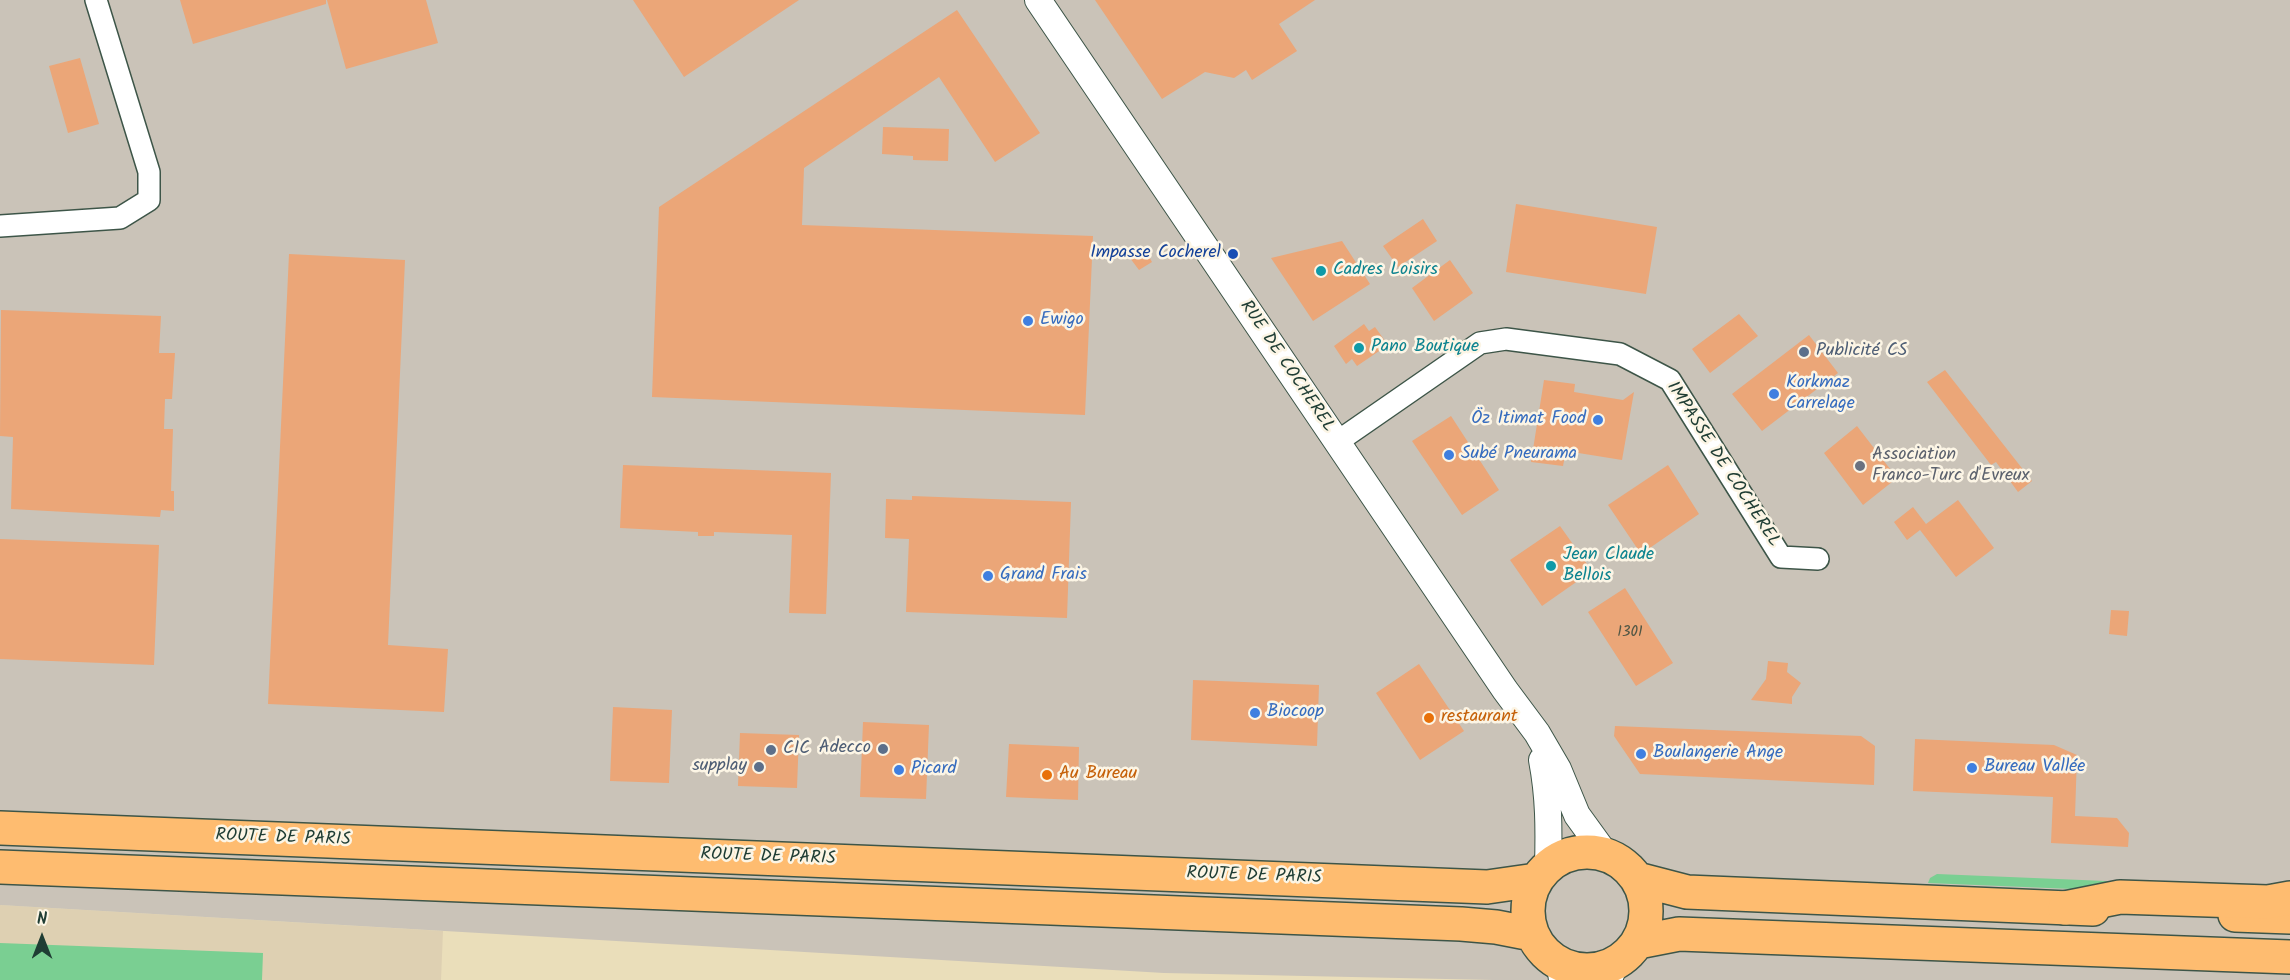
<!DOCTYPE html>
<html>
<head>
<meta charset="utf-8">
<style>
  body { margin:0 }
  #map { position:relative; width:2290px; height:980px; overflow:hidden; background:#eadeba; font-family:Kalam,sans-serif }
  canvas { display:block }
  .north { position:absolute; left:12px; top:908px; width:60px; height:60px; -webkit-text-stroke:4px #fcf5e5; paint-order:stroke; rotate:0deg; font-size:16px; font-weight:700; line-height:24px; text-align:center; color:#1f3d34 }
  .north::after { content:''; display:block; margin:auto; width:21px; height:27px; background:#1f3d34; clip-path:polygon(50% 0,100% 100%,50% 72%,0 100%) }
</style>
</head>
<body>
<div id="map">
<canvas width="2290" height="980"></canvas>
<div class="north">N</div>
</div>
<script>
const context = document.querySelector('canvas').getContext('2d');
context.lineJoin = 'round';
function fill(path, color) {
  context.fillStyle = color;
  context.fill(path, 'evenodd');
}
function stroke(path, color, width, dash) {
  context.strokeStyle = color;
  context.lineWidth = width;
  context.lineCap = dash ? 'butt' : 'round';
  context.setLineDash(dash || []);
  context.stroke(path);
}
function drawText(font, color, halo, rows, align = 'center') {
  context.font = font + ' Kalam,sans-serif';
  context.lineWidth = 5;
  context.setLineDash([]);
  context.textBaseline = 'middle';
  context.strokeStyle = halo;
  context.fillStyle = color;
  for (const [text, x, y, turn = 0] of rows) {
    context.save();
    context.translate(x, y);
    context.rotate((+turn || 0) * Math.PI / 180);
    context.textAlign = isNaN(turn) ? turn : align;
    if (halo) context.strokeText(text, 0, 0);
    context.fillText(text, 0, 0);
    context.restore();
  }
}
const built = new Path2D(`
  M 0,905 L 443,931 L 441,980 L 0,980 Z`);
const industrial = new Path2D(`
  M 0,0 L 2290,0 L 2290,980 L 1493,980 L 1164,973 L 0,905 Z`);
const green = new Path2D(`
  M 1937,874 L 2130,882 L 2145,892 L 1928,883 L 1930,878 Z
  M 0,943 L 263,953 L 262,980 L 0,980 Z`);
const building = new Path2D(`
  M 180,0 L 326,0 L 326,4 L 193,44 Z
  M 327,0 L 426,0 L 438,43 L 346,69 Z
  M 633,0 L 799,0 L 684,77 Z
  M 1095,0 L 1315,0 L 1279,24 L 1297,51 L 1252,80 L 1246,70 L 1234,78 L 1205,72 L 1162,99 Z
  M 957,10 L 1040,133 L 995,162 L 939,77 L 804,168 L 802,225 L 1093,236 L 1085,415 L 652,397 L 659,207 Z
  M 80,58 L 99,124 L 68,133 L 49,66 Z
  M 883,127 L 949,129 L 948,161 L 913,160 L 913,156 L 882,154 Z
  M 1516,204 L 1657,227 L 1646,294 L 1506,272 Z
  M 1423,219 L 1437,241 L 1398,267 L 1383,246 Z
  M 1342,241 L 1370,284 L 1313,321 L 1271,258 Z
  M 1144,248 L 1152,262 L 1139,270 L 1130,258 Z
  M 289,254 L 405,260 L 388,645 L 448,649 L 444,712 L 268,704 Z
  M 1450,260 L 1473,293 L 1434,321 L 1412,288 Z
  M 1,310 L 161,316 L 159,353 L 175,353 L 172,399 L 165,399 L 164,429 L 173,429 L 171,491 L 174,491 L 174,511 L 161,510 L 160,517 L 11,509 L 13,437 L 0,436 Z
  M 1739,314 L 1758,336 L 1710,373 L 1692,349 Z
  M 1364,324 L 1369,331 L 1375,327 L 1388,345 L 1357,366 L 1352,359 L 1346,364 L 1334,346 Z
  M 1809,335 L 1838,373 L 1762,431 L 1732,394 Z
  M 1945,370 L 2032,481 L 2018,492 L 1996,462 L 1991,465 L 1927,382 Z
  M 1544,380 L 1575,384 L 1574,392 L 1623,400 L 1634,392 L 1622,460 L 1566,451 L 1563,466 L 1531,462 Z
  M 1451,416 L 1499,490 L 1462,515 L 1412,441 Z
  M 1857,426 L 1897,478 L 1863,505 L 1824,453 Z
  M 623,465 L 831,473 L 826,614 L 789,613 L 792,535 L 714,532 L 714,536 L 698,536 L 698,532 L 620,528 Z
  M 1668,465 L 1699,514 L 1641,554 L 1608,505 Z
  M 912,496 L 1071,502 L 1067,618 L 906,612 L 909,539 L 885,538 L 886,499 L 912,500 Z
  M 1958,500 L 1994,548 L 1956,577 L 1920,530 L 1907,540 L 1894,522 L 1913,507 L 1926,524 Z
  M 1560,526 L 1592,571 L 1542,606 L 1510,560 Z
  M 0,539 L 159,545 L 154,665 L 0,659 Z
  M 1625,588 L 1673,663 L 1636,686 L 1588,612 Z
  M 2111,610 L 2129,611 L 2127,636 L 2109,634 Z
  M 1768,661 L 1788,663 L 1787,672 L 1801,683 L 1792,697 L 1792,704 L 1751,700 L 1766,679 Z
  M 1419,664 L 1464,731 L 1420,760 L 1376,693 Z
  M 1193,680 L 1319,685 L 1317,746 L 1191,740 Z
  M 613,707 L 672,710 L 669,783 L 610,781 Z
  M 863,722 L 929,725 L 926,799 L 860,797 Z
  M 1615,726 L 1861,736 L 1875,746 L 1874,785 L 1640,774 L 1614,736 Z
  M 740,733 L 799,735 L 797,788 L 738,786 Z
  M 1915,739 L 2054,745 L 2077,755 L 2075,816 L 2117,818 L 2129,833 L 2128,847 L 2051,843 L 2053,797 L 1913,791 Z
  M 1009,744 L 1079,747 L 1078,800 L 1006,797 Z`);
const minor = new Path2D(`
  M 0,226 L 120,218 L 149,200 L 149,172 L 96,0
  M 1337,442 L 1480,343 L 1506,339 L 1620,354 L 1670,380 L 1781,557 L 1818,559`);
const tertiary = new Path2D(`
  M 1038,0 L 1505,690 L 1537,733 L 1558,769 L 1577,815 L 1606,855
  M 1542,760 C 1549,797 1549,829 1548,867
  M 1560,964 L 1562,980
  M 1609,980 L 1615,963`);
const primary = new Path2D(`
  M 0,828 L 1487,887 L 1536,880
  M1528 911a59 59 0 1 1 118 0a59 59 0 1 1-118 0Z
  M 0,867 L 1461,924 L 1496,927 L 1532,934
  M 1637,879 L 1687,892 L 2093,909
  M 2235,915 L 2290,917
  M 1638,942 L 1679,934 L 2290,957`);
const trunk = new Path2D(`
  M 2065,908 L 2120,897 L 2268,902 L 2290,898`);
const markers = [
  [1233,254,6,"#1a4fb4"],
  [1321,271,6,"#0f9aa8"],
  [1028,321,6,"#3f7fe0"],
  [1359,348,6,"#0f9aa8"],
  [1804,352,6,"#5c6f8a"],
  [1774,394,6,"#3f7fe0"],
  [1598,420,6,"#3f7fe0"],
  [1449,455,6,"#3f7fe0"],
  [1860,466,6,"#6b7280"],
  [1551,566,6,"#0f9aa8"],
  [988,576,6,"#3f7fe0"],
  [1255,713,6,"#3f7fe0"],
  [1429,718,6,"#e8710a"],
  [883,749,6,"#5c6f8a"],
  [771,750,6,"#5c6f8a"],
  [1641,754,6,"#3f7fe0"],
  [759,767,6,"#5c6f8a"],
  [1972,768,6,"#3f7fe0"],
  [899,770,6,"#3f7fe0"],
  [1047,775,6,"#e8710a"]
];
const numberNames = [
  ["1301",1630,633]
];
const transitNames = [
  ["Impasse Cocherel",1221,254]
];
const cultureNames = [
  ["Cadres Loisirs",1333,271],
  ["Pano Boutique",1371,348],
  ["Jean Claude",1563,556],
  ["Bellois",1563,577]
];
const shopNames = [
  ["Ewigo",1040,321],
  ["Korkmaz",1786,384],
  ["Carrelage",1786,405],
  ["Öz Itimat Food",1586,420,"right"],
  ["Subé Pneurama",1461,455],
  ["Grand Frais",1000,576],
  ["Biocoop",1267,713],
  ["Boulangerie Ange",1653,754],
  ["Bureau Vallée",1984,768],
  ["Picard",911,770]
];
const serviceNames = [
  ["Publicité CS",1816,352],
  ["Adecco",871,749,"right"],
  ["CIC",783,750],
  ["supplay",747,767,"right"]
];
const streetNames = [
  ["RUE DE COCHEREL",1286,367,56],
  ["IMPASSE DE COCHEREL",1722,465,57],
  ["ROUTE DE PARIS",283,839,2],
  ["ROUTE DE PARIS",768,858,2],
  ["ROUTE DE PARIS",1254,877,2]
];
const worshipNames = [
  ["Association",1872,456],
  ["Franco-Turc d'Evreux",1872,477]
];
const foodNames = [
  ["restaurant",1441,718],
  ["Au Bureau",1059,775]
];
fill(built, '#ded0b2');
fill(industrial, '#cac3b8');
fill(green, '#7acf92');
fill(building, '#eba678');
stroke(minor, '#3d5548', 24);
stroke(tertiary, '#3d5548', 28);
stroke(primary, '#3d5548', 36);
stroke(trunk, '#3d5548', 36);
stroke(minor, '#fff', 21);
stroke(tertiary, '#fff', 26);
stroke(primary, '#febc70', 33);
stroke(trunk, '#febc70', 33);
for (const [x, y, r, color] of markers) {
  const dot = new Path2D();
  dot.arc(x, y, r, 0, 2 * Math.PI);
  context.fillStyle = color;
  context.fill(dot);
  stroke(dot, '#fcf5e5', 2);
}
drawText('15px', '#525745', null, numberNames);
drawText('18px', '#164399', '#fcf5e5', transitNames, 'right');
drawText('18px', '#0d838f', '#fcf5e5', cultureNames, 'left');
drawText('18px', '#366cbe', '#fcf5e5', shopNames, 'left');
drawText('18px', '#4e5e75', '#fcf5e5', serviceNames, 'left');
drawText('18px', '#1f3d34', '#fcf5e5', streetNames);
drawText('18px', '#5b616d', '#fcf5e5', worshipNames, 'left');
drawText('18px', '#c56008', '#fcf5e5', foodNames, 'left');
</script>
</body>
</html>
